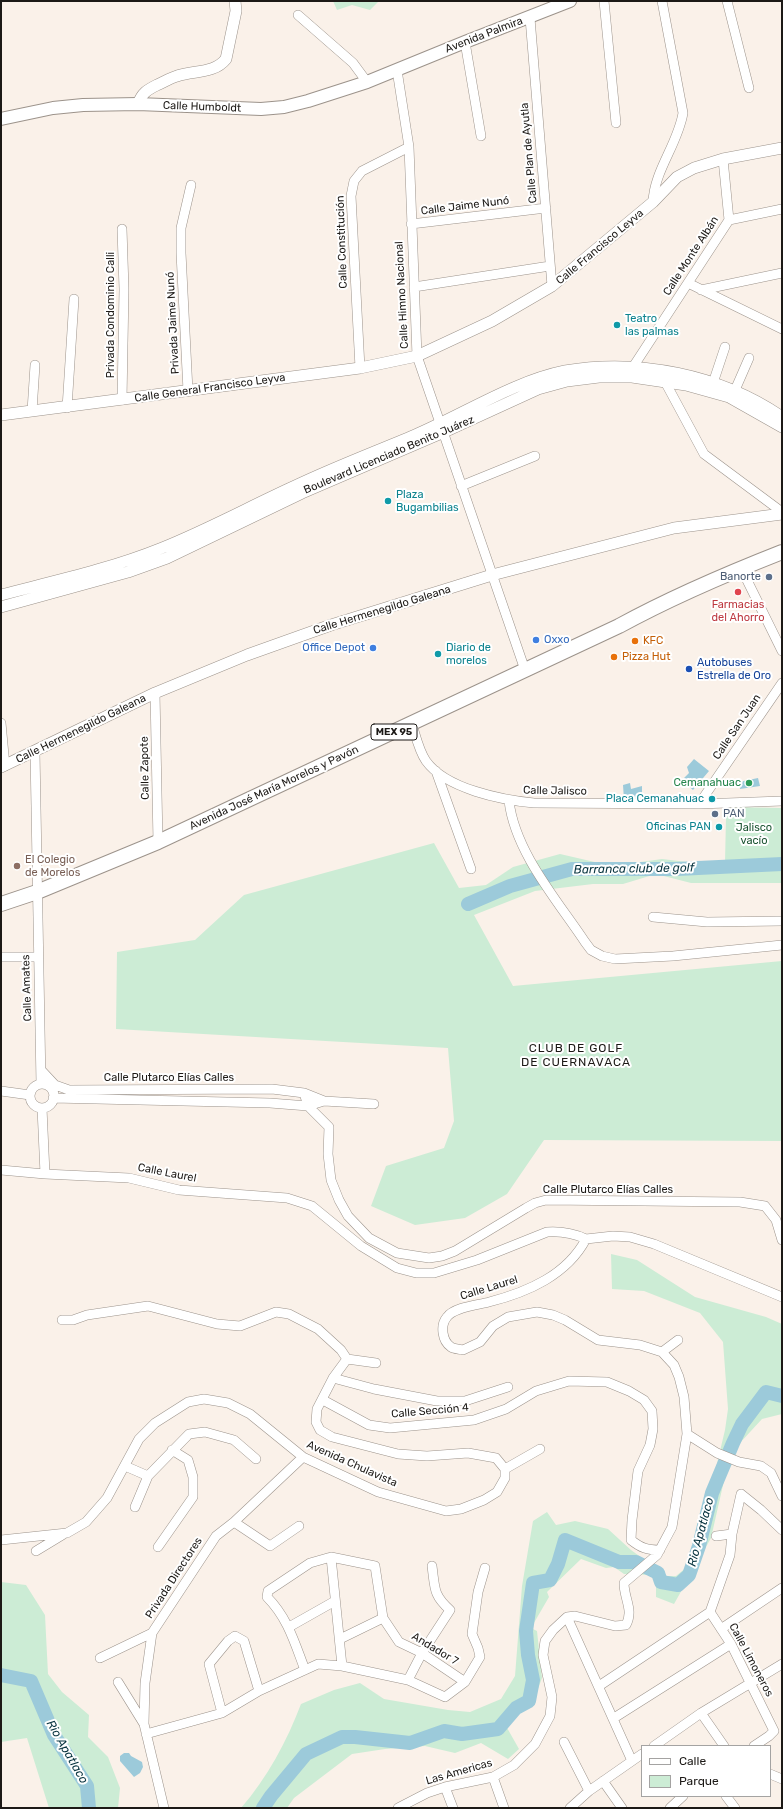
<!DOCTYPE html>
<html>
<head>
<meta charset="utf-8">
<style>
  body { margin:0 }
  #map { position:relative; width:783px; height:1809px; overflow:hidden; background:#faf1e9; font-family:Rubik,sans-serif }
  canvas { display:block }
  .frame { position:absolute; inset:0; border:2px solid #1c1916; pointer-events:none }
  .legend { position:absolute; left:641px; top:1745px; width:130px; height:52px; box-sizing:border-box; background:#fff; border:1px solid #a4a3a2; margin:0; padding:5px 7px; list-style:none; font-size:12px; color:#1c1916 }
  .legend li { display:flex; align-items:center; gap:8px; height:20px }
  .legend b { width:20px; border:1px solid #a4a3a2 }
</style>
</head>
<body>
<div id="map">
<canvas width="783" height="1809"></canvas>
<div class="frame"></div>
<ul class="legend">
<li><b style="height:5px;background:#fff"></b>Calle</li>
<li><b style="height:11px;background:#ccecd5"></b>Parque</li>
</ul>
</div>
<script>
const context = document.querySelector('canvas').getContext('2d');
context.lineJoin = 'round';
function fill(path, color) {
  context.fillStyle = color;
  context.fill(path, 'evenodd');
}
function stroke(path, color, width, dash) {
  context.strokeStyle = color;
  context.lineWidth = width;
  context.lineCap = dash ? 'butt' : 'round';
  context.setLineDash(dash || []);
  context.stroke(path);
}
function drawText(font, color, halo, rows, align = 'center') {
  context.font = font + ' Rubik,sans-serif';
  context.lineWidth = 4;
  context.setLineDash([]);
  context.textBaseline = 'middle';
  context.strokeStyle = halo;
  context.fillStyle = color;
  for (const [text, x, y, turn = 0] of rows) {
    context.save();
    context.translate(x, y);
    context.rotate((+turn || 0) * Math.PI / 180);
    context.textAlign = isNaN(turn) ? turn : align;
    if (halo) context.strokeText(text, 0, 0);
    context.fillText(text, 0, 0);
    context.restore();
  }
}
const green = new Path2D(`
  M 333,1 L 379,1 L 370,10 L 352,5 L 337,10 Z
  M 728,807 L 782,808 L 782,883 L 691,883 L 656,874 L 623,884 L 593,884 L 535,891 L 474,915 L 513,986 L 782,961 L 782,1141 L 544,1140 L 507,1194 L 465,1218 L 415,1225 L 371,1206 L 386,1166 L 444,1148 L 454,1121 L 448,1048 L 116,1029 L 117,952 L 195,940 L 244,895 L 434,843 L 459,888 L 486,885 L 513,867 L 560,854 L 612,866 L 662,859 L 721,866 L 725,862 L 726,818 Z
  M 611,1254 L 637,1260 L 695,1297 L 766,1317 L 782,1324 L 782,1414 L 762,1419 L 739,1444 L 728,1463 L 711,1538 L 674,1604 L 656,1597 L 656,1577 L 651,1575 L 624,1574 L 614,1567 L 606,1568 L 581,1559 L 547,1592 L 549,1597 L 531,1628 L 537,1631 L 542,1678 L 535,1697 L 519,1710 L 506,1726 L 519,1749 L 508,1759 L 481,1743 L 455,1753 L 425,1746 L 385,1749 L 352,1754 L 294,1798 L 287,1808 L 241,1808 C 267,1778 287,1741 301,1704 L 334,1690 L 360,1683 L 384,1699 L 448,1710 L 470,1712 L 501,1699 L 515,1676 L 522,1586 L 533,1521 L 547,1512 L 556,1525 L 575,1521 L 608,1529 L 631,1550 L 667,1576 L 676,1576 L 688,1566 L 715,1472 L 725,1430 L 728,1409 L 723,1342 L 700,1313 L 644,1291 L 612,1289 Z
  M 1,1582 L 26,1585 L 45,1615 L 48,1674 L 62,1692 L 89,1715 L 88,1737 L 108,1757 L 120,1788 L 118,1808 L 49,1808 L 27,1738 L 1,1742 Z`);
const water = new Path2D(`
  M 694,759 L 709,771 L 693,790 L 682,780 L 689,773 L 687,767 Z
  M 758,778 L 760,786 L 740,789 L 739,782 Z
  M 630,783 L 631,789 L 642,786 L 642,798 L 624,800 L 623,785 Z
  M 124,1753 L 129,1753 L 131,1756 L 142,1762 L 143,1767 L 140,1773 L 134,1777 L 120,1761 L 120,1756 Z`);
const river = new Path2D(`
  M 468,904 L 510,886 L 572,869 L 677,869 L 782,864
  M 1,1675 L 31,1681 L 54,1735 L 87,1786 L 89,1808
  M 263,1808 L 271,1796 L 306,1754 L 342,1737 L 355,1737 L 410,1743 L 444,1731 L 462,1734 L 498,1729 L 516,1708 L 529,1701 L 533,1680 L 528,1655 L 526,1631 L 533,1583 L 550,1580 L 558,1564 L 565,1540 L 619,1562 L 636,1562 L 658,1573 L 661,1582 L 678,1585 L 689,1575 L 699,1546 L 712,1493 L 733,1443 L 742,1424 L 766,1392 L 782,1396`);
const minor = new Path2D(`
  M 604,1 L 616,123
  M 727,1 L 749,88
  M 298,15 L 353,63 L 367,82
  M 530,18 L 552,286
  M 465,42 L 481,136
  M 397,70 L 409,147 L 417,356 L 525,670
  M 653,202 C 654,171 678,144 683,113 L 662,1
  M 729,220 L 782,209
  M 411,224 L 546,208
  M 122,229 L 124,289 L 122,400
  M 688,283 L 782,329
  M 414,287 L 550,266
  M 701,290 L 782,273
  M 360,368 L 351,196 L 354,181 L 362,171 L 409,147
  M 632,374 L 633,367 L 729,220 L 723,159
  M 663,378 L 704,454 L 782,512
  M 713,383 L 725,347
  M 188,391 L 181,253 L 181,228 L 191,185
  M 732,397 L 749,358
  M 67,408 L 74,299
  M 32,411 L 35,365
  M 461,486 L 535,456
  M 741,568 L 782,651
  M 155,693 L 158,842
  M 1,723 L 5,766
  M 412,724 C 416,737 419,751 426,761 C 446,789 502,800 534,803 L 699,804 L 782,801
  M 35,752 L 41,1084
  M 436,771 L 471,869
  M 509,801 C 515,852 557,900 585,942 L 591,950 L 602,956 L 615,959 L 673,956 L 782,945
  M 699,804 L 782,683
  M 653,917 L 707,922 L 782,921
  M 1,957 L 38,957
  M 41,1070 L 55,1085 L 69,1090 L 272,1089 L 304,1093 L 324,1101
  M30 1096a12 12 0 1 1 24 0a12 12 0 1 1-24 0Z
  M 1,1091 L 30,1095
  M 304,1093 L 308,1106 L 329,1127 L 328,1154 L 331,1180 L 339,1200 L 348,1216 L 369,1238 L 397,1253 L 429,1258 L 442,1256 L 455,1251 L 526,1208 L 535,1203 L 546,1200 L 740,1202 L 765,1206 L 776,1220 L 782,1240
  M 53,1098 L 270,1103 L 308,1106 L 324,1101 L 374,1104
  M 42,1108 L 45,1174
  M 1,1170 L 45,1174 L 129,1178 L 179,1190 L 287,1198 L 312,1206 L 361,1246 L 397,1268 L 416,1273 L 434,1273 L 477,1260 L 547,1232 C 562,1231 573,1233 586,1239 C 567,1275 528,1292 489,1302 C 478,1305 454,1307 447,1317 C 440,1325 442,1341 451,1347 C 454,1349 459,1349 463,1350 L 480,1342 L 493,1326 L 508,1317 L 537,1312 L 553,1315 L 565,1320 L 598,1340 L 640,1345 L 662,1352 L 674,1365 L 679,1377 L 684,1397 L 687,1434 L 672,1527 L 657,1555 L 624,1583 C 624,1599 634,1610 626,1625 L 615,1626 L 575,1616 L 567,1617 L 553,1630 L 545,1641 L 543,1655 L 552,1697 L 550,1716 L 535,1744 L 514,1765 L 493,1777 L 445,1787 L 427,1793 L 398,1808
  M 586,1239 L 613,1236 L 630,1237 L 654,1244 L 782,1297
  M 62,1320 L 73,1320 L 87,1315 L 148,1306 L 217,1324 L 240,1326 L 276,1312 L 289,1314 L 318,1329 L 341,1350 L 347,1359
  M 662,1352 L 678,1340
  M 347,1359 L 376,1363
  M 333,1378 L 374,1389 L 437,1401 L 465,1401 L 508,1387
  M 323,1400 L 369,1425 L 390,1428 L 474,1420 L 506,1409 L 536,1391 L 569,1381 L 607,1382 L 629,1391 L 644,1400 L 652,1411 L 653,1429 L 650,1445 L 638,1471 L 632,1520 L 631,1540 C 641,1548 647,1550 660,1550
  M 687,1434 L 717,1453 L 739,1462 L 761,1466 L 771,1473 L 782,1496
  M 125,1466 L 148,1476
  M 505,1469 L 540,1449
  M 135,1507 L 148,1476 L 189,1434 L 205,1432 L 234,1440 L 256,1459
  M 234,1522 L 270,1546 L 299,1526
  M 716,1536 L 732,1534
  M 1,1540 L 67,1533 L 86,1522 L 107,1498 L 139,1439 L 155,1423 L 188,1402 L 204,1399 L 228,1403 L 250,1414 L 303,1457 L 378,1492 L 446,1511 L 461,1509 L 484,1500 L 497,1492 L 505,1478 L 505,1469 L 496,1458 L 468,1453 L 427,1456 L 398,1454 L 332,1437 L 320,1430 L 316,1422 L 317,1409 L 333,1378 L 347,1359
  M 158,1547 L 193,1497 L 193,1477 L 188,1460 L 172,1450
  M 36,1551 L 64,1534
  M 331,1557 L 342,1666
  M 710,1612 L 730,1555 L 732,1534 L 741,1494 L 761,1510 L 782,1530
  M 710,1612 L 731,1644 L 774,1731 L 769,1736 L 754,1746
  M 567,1617 L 632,1761
  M 289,1627 L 335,1601
  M 721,1629 L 782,1588
  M 340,1639 L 383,1618
  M 100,1658 L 152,1633
  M 305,1670 C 295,1644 288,1618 267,1597 L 268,1591 L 310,1563 L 331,1557 L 375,1566 L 383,1618 L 399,1642 L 422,1653 L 465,1682
  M 408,1680 L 422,1653 L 450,1610 C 433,1595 435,1588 432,1566
  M 118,1682 L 144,1724
  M 599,1686 L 710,1612
  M 222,1713 L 209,1664 L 228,1641 L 235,1636 L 244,1641 L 259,1691
  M 701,1713 L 724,1746
  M 614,1718 L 731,1644
  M 146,1734 L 222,1713 L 259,1691 L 318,1664 L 342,1666 L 408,1680 L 445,1697 L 465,1682 L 480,1657 L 478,1648 L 472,1634 L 478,1592 L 485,1568
  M 564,1742 L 589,1791
  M 654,1746 L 701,1713 L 782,1664
  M 770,1774 L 782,1779
  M 493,1777 L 504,1808
  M 603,1781 L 622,1808
  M 445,1787 L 453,1808
  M 726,1796 L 735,1808
  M 164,1808 L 144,1724 L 145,1683 L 152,1633 L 216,1536 L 234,1522 L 303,1457
  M 570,1808 L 589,1791 L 642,1754
  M 670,1808 L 683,1796`);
const tertiary = new Path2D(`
  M 138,104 C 142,93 147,90 157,85 C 164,82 170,78 177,76 C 194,70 214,74 226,59 L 236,11 L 235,1
  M 1,415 L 360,368 L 417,356 L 492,321 L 552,286 L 653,202 L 677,177 L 694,168 L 723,159 L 782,148
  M 1,595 C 55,581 110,569 162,548 C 207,530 251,506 295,486 C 335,467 375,452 415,435 C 464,414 515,381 565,371 C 638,358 721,375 782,417
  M 1,607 L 128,572 L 167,558 L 302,493 L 444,432 L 538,389 L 567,381 L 599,377 L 632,377 L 686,385 L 729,397 L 782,427
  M 1,767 L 155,693 L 247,655 L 331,625 L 492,575 L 674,528 L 782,514`);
const secondary = new Path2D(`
  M 1,119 L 53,108 L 83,105 L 138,104 L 261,109 L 284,107 L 308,101 L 367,82 L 465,42 L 570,1`);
const primary = new Path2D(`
  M 1,904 L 37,892 L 158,842 L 619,626 C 672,597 726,574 782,552`);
const markers = [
  [617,325,4,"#0f9aa8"],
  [388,501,4,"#0f9aa8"],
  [769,577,4,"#5c6f8a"],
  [738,592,4,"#e0444e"],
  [536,640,4,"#3f7fe0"],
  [635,641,4,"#e8710a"],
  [373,648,4,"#3f7fe0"],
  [438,654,4,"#0f9aa8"],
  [614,657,4,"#e8710a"],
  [689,669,4,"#1a4fb4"],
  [749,783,4,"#2e9e5b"],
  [712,799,4,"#0f9aa8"],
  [715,814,4,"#5c6f8a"],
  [719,827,4,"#0f9aa8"],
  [17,866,4,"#8d6e63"]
];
const shields = [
  [394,732,46]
];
const shieldNames = [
  ["MEX 95",394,732]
];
const streetNames = [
  ["Avenida Palmira",484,35,-21],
  ["Calle Humboldt",202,107,2],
  ["Calle Plan de Ayutla",529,153,-95],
  ["Calle Jaime Nunó",465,206,-7],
  ["Calle Constitución",342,242,-92],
  ["Calle Francisco Leyva",600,247,-40],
  ["Calle Monte Albán",691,256,-57],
  ["Calle Himno Nacional",402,295,-93],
  ["Privada Condominio Calli",111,315,-90],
  ["Privada Jaime Nunó",173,323,-93],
  ["Calle General Francisco Leyva",210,388,-8],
  ["Boulevard Licenciado Benito Juárez",389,455,-23],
  ["Calle Hermenegildo Galeana",382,610,-17],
  ["Calle San Juan",737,727,-56],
  ["Calle Hermenegildo Galeana",81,729,-26],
  ["Calle Zapote",145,768,-91],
  ["Avenida José María Morelos y Pavón",274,788,-25],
  ["Calle Jalisco",555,791,1],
  ["Calle Amates",27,988,-92],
  ["Calle Plutarco Elías Calles",169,1078],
  ["Calle Laurel",167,1173,11],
  ["Calle Plutarco Elías Calles",608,1190],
  ["Calle Laurel",489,1288,-17],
  ["Calle Sección 4",430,1411,-5],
  ["Avenida Chulavista",352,1464,24],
  ["Privada Directores",174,1578,-57],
  ["Andador 7",435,1649,31],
  ["Calle Limoneros",751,1660,62],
  ["Las Americas",459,1772,-16]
];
const cultureNames = [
  ["Teatro",625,319],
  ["las palmas",625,332],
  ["Plaza",396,495],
  ["Bugambilias",396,508],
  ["Diario de",446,648],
  ["morelos",446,661],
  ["Placa Cemanahuac",704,799,"right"],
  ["Oficinas PAN",711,827,"right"]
];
const serviceNames = [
  ["Banorte",761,577],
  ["PAN",723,814,"left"]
];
const healthNames = [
  ["Farmacias",738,605],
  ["del Ahorro",738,618]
];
const shopNames = [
  ["Oxxo",544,640],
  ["Office Depot",365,648,"right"]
];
const foodNames = [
  ["KFC",643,641],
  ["Pizza Hut",622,657]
];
const transitNames = [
  ["Autobuses",697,663],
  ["Estrella de Oro",697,676]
];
const leisureNames = [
  ["Cemanahuac",741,783]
];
const parkNames = [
  ["Jalisco",754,828],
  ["vacío",754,841]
];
const educationNames = [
  ["El Colegio",25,860],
  ["de Morelos",25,873]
];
const waterNames = [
  ["Barranca club de golf",634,869,-1],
  ["Rio Apatlaco",701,1532,-75],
  ["Rio Apatlaco",67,1752,60]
];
const neighbourhoodNames = [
  ["CLUB DE GOLF",576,1049],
  ["DE CUERNAVACA",576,1063]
];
fill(green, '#ccecd5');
fill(water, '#9ccada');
stroke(river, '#9ccada', 14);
stroke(minor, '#9c938b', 10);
stroke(tertiary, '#9c938b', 12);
stroke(secondary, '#9c938b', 14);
stroke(primary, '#9c938b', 16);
stroke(minor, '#fff', 9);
stroke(tertiary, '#fff', 11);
stroke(secondary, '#fff', 12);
stroke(primary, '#fff', 14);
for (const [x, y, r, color] of markers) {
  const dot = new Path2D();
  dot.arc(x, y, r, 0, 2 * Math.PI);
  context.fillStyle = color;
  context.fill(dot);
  stroke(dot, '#fff', 1.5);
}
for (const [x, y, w] of shields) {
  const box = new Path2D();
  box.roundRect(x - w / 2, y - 8, w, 16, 3);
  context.fillStyle = '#fff';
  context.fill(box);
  stroke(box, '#1c1916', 1);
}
drawText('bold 10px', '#1c1916', null, shieldNames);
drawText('11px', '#1c1916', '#fff', streetNames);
drawText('11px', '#0d838f', '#fff', cultureNames, 'left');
drawText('11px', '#4e5e75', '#fff', serviceNames, 'right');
drawText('11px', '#be3a42', '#fff', healthNames);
drawText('11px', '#366cbe', '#fff', shopNames, 'left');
drawText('11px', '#c56008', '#fff', foodNames, 'left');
drawText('11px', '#164399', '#fff', transitNames, 'left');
drawText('11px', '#27864d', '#fff', leisureNames, 'right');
drawText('11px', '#1b5432', '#fff', parkNames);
drawText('11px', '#785e54', '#fff', educationNames, 'left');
drawText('italic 12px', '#06323e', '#fff', waterNames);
context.letterSpacing = '1px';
drawText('12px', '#1c1916', '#fff', neighbourhoodNames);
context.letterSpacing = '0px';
</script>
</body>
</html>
